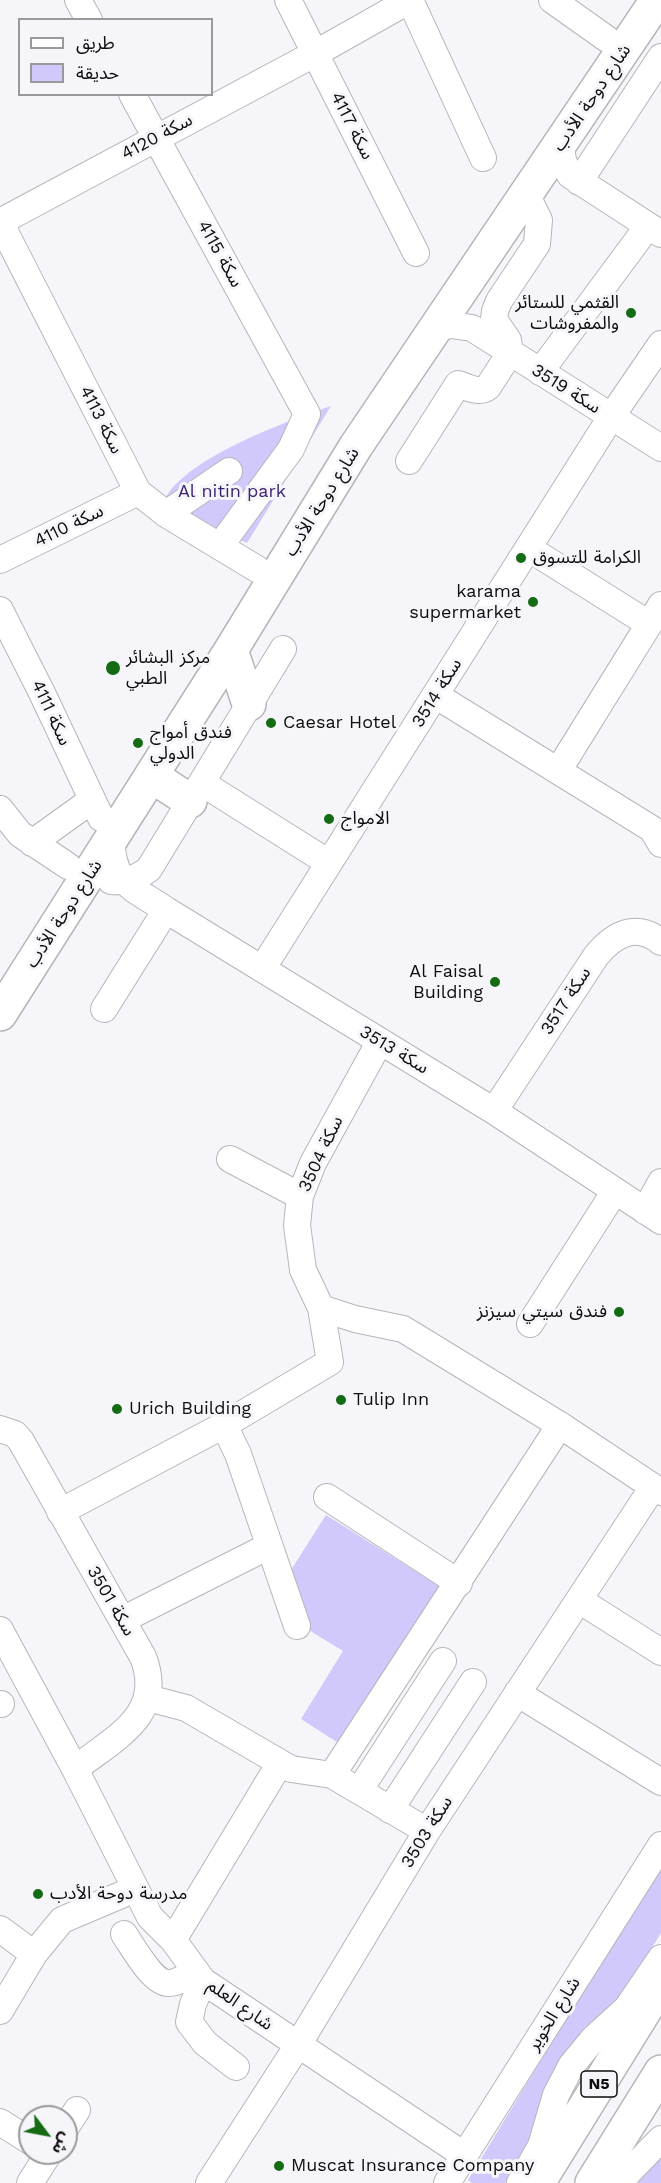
<!DOCTYPE html>
<html>
<head>
<meta charset="utf-8">
<style>
  body { margin:0 }
  #map { position:relative; width:661px; height:2183px; overflow:hidden; background:#f6f5f9; font-family:"Work Sans","Noto Sans Arabic",sans-serif }
  canvas { display:block }
  .legend { position:absolute; left:18px; top:18px; width:195px; height:78px; box-sizing:border-box; background:#f6f5f9; border:2px solid #99999c; margin:0; padding:8px 10px; list-style:none; font-size:18px; color:#0e0e10 }
  .legend li { display:flex; align-items:center; gap:12px; height:30px }
  .legend b { width:30px; border:2px solid #99999c }
  .north { position:absolute; left:18px; top:2105px; width:60px; height:60px; box-sizing:border-box; background:#f6f5f9; border:2px solid #99999c; border-radius:50%; rotate:122deg; font-size:16px; font-weight:700; line-height:24px; text-align:center; color:#0e0e10 }
  .north::after { content:''; display:block; margin:auto; width:21px; height:27px; background:#146b13; clip-path:polygon(50% 0,100% 100%,50% 72%,0 100%) }
</style>
</head>
<body>
<div id="map">
<canvas width="661" height="2183"></canvas>
<ul class="legend">
<li><b style="height:8px;background:#fff"></b>طريق</li>
<li><b style="height:16px;background:#d1c8fb"></b>حديقة</li>
</ul>
<div class="north">ش</div>
</div>
<script>
const context = document.querySelector('canvas').getContext('2d');
context.lineJoin = 'round';
function fill(path, color) {
  context.fillStyle = color;
  context.fill(path, 'evenodd');
}
function stroke(path, color, width, dash) {
  context.strokeStyle = color;
  context.lineWidth = width;
  context.lineCap = dash ? 'butt' : 'round';
  context.setLineDash(dash || []);
  context.stroke(path);
}
function drawText(font, color, halo, rows, align = 'center') {
  context.font = font + ' "Work Sans","Noto Sans Arabic",sans-serif';
  context.lineWidth = 6;
  context.setLineDash([]);
  context.textBaseline = 'middle';
  context.strokeStyle = halo;
  context.fillStyle = color;
  for (const [text, x, y, turn = 0] of rows) {
    context.save();
    context.translate(x, y);
    context.rotate((+turn || 0) * Math.PI / 180);
    context.textAlign = isNaN(turn) ? turn : align;
    if (halo) context.strokeText(text, 0, 0);
    context.fillText(text, 0, 0);
    context.restore();
  }
}
const green = new Path2D(`
  M 331,406 L 247,543 L 173,509 L 165,499 C 186,458 287,421 331,406 Z
  M 326,1515 L 442,1588 L 343,1746 L 301,1719 L 343,1651 L 299,1624 L 284,1581 Z
  M 661,1864 L 661,1933 L 620,1999 L 584,2028 L 551,2083 L 538,2133 L 505,2183 L 472,2183 L 468,2180 Z
  M 661,2158 L 661,2183 L 638,2183 L 648,2169 Z`);
const minor = new Path2D(`
  M 78,0 L 89,20
  M 288,0 L 416,253
  M 410,0 L 483,158
  M 552,0 L 607,39
  M 132,94 L 307,414 L 291,449 L 220,546
  M 562,142 C 561,156 563,164 570,175 L 661,234
  M 579,182 L 661,57
  M 0,222 L 316,53 L 410,0
  M 0,222 L 138,492 L 166,514 L 257,569
  M 436,328 L 451,325 L 472,328 L 661,448
  M 540,372 L 648,226
  M 409,461 L 458,384 C 468,387 479,394 488,387 L 510,353 L 508,340 L 494,320 L 495,311 L 499,301 L 537,244 L 539,220 L 526,194
  M 166,514 L 229,471
  M 528,548 L 649,624
  M 0,560 L 138,492
  M 0,610 L 42,693 L 101,818
  M 435,695 L 652,829 L 661,844
  M 558,771 L 661,605
  M 202,783 L 329,863
  M 0,809 L 20,834 L 68,866
  M 111,840 C 114,886 131,886 166,910 L 494,1111 L 661,1221
  M 32,843 L 92,800
  M 111,881 C 127,882 136,879 149,869 L 283,649
  M 262,969 L 611,417 L 661,344
  M 104,1009 L 166,910
  M 494,1111 L 596,956 C 614,934 636,922 661,942
  M 230,1159 L 300,1196
  M 645,1211 L 661,1182
  M 321,1308 L 355,1319 L 403,1329 L 560,1425 L 661,1492
  M 530,1324 L 615,1191
  M 224,1425 L 238,1454 L 297,1626
  M 0,1429 L 15,1434 L 21,1441 L 143,1657 C 166,1715 114,1738 75,1769
  M 327,1497 L 459,1583
  M 60,1512 L 224,1425 L 330,1362 L 321,1308 L 303,1270 L 297,1225 L 300,1196 L 313,1163 L 380,1041
  M 579,1600 L 661,1652
  M 122,1620 L 269,1546
  M 0,1630 L 75,1769 L 150,1917 L 173,1940 L 203,1981 L 464,2155
  M 517,1693 L 661,1782
  M 148,1698 L 186,1708 L 291,1769 L 332,1775
  M 0,1704 L 1,1704
  M 359,1791 L 443,1661
  M 390,1810 L 473,1682
  M 427,1831 L 332,1775 L 560,1425
  M 0,1929 L 34,1954 L 0,2011
  M 124,1934 C 133,1947 153,1984 169,1983 C 179,1983 188,1975 195,1970
  M 173,1940 L 280,1763
  M 34,1954 L 62,1920 L 135,1889
  M 203,1981 L 193,2004 L 189,2022 L 205,2043 L 236,2067
  M 0,2122 L 30,2141
  M 66,2127 L 77,2110
  M 30,2183 L 49,2153
  M 209,2183 L 298,2045 L 427,1831 L 653,1487
  M 447,2183 L 661,1845
  M 520,2183 L 541,2146 L 556,2095 L 571,2066 L 594,2038 L 627,2008 L 661,1958
  M 618,2183 L 661,2139`);
const major = new Path2D(`
  M 231,650 L 249,704
  M 152,776 L 190,801
  M 0,1014 L 231,650 L 356,446 L 657,0`);
const highway = new Path2D(`
  M 538,2183 L 661,1984
  M 592,2183 L 661,2072`);
const markers = [
  [631,313,6,"#146b13"],
  [521,558,6,"#146b13"],
  [533,602,6,"#146b13"],
  [113,668,8,"#146b13"],
  [271,723,6,"#146b13"],
  [138,743,6,"#146b13"],
  [329,819,6,"#146b13"],
  [495,982,6,"#146b13"],
  [619,1312,6,"#146b13"],
  [341,1400,6,"#146b13"],
  [117,1409,6,"#146b13"],
  [38,1894,6,"#146b13"],
  [279,2166,6,"#146b13"]
];
const shields = [
  [599,2084,36]
];
const shieldNames = [
  ["N5",599,2084]
];
const streetNames = [
  ["شارع دوحة الأدب",592,98,-56],
  ["سكة 4117",352,126,63],
  ["سكة 4120",157,137,-28],
  ["سكة 4115",220,254,61],
  ["سكة 3519",566,389,32],
  ["سكة 4113",101,420,63],
  ["شارع دوحة الأدب",322,502,-58],
  ["سكة 4110",69,526,-26],
  ["سكة 3514",437,693,-58],
  ["سكة 4111",51,713,65],
  ["شارع دوحة الأدب",64,914,-57],
  ["سكة 3517",566,1001,-57],
  ["سكة 3513",394,1050,31],
  ["سكة 3504",321,1154,-65],
  ["سكة 3501",111,1601,60],
  ["سكة 3503",427,1832,-58],
  ["شارع العلم",240,2005,35],
  ["شارع الخوير",554,2014,-58]
];
const poiNames = [
  ["القثمي للستائر",619,303,"right"],
  ["والمفروشات",619,324,"right"],
  ["الكرامة للتسوق",533,558],
  ["karama",521,592,"right"],
  ["supermarket",521,613,"right"],
  ["مركز البشائر",126,658],
  ["الطبي",126,679],
  ["Caesar Hotel",283,723],
  ["فندق أمواج",150,733],
  ["الدولي",150,754],
  ["الامواج",341,819],
  ["Al Faisal",483,972,"right"],
  ["Building",483,993,"right"],
  ["فندق سيتي سيزنز",607,1312,"right"],
  ["Tulip Inn",353,1400],
  ["Urich Building",129,1409],
  ["مدرسة دوحة الأدب",50,1894],
  ["Muscat Insurance Company",291,2166]
];
const parkNames = [
  ["Al nitin park",232,492]
];
fill(green, '#d1c8fb');
stroke(minor, '#b6b5b9', 28);
stroke(major, '#b6b5b9', 36);
stroke(highway, '#b6b5b9', 36);
stroke(minor, '#fff', 26);
stroke(major, '#fff', 33);
stroke(highway, '#fff', 33);
for (const [x, y, r, color] of markers) {
  const dot = new Path2D();
  dot.arc(x, y, r, 0, 2 * Math.PI);
  context.fillStyle = color;
  context.fill(dot);
  stroke(dot, '#f6f5f9', 2);
}
for (const [x, y, w] of shields) {
  const box = new Path2D();
  box.roundRect(x - w / 2, y - 13, w, 26, 4.5);
  context.fillStyle = '#f6f5f9';
  context.fill(box);
  stroke(box, '#0e0e10', 1.5);
}
drawText('bold 16px', '#0e0e10', null, shieldNames);
drawText('18px', '#0e0e10', '#f6f5f9', streetNames);
drawText('18px', '#0e0e10', '#f6f5f9', poiNames, 'left');
drawText('18px', '#3c2572', '#f6f5f9', parkNames);
</script>
</body>
</html>
